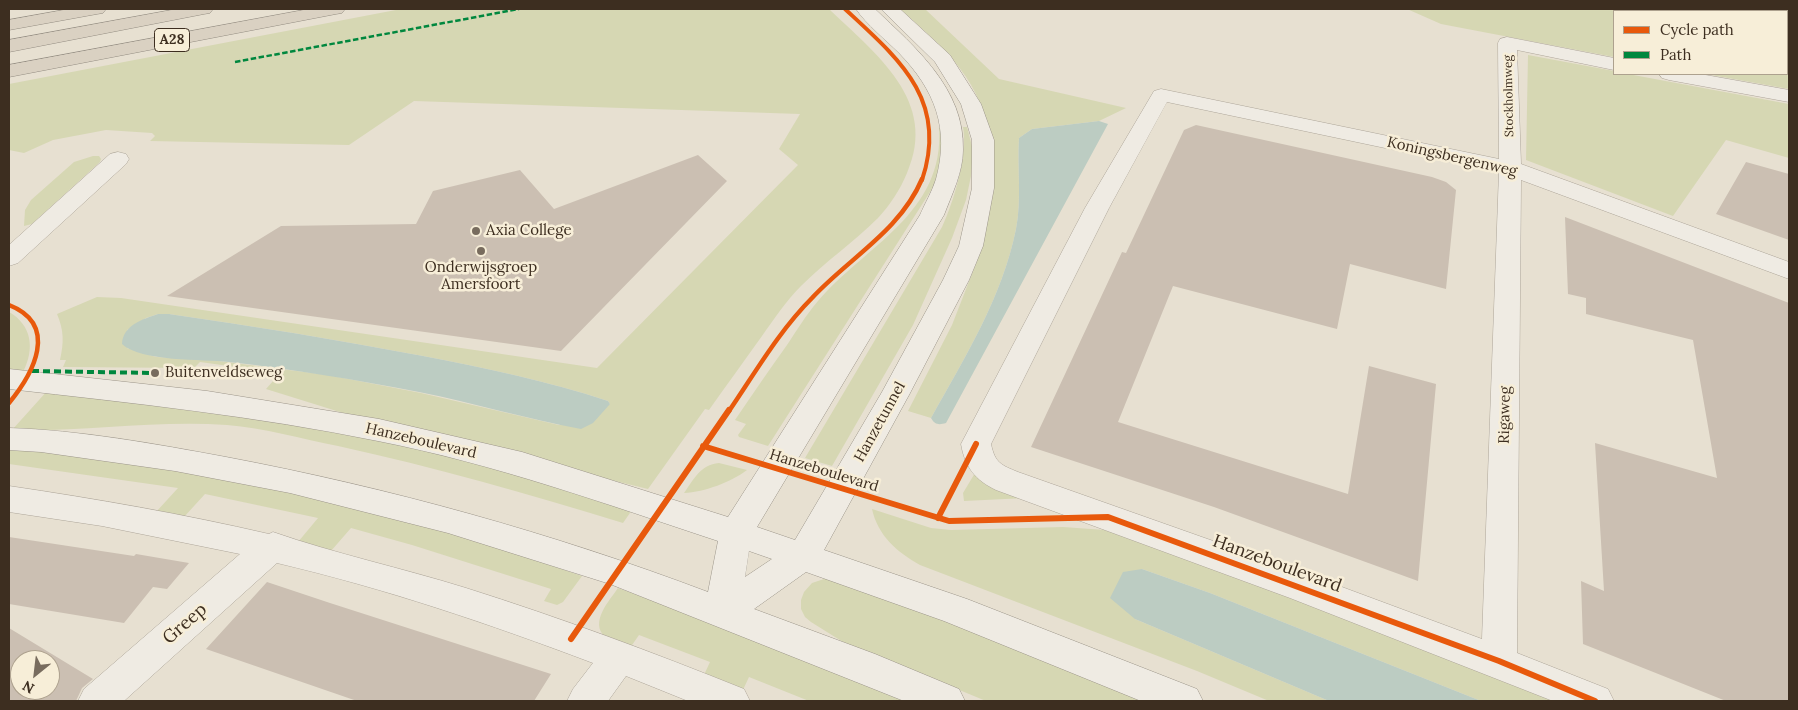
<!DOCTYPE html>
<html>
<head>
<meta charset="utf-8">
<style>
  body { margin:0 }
  #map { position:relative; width:1798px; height:710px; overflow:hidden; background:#e7e0d1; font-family:Lora,serif }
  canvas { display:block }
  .frame { position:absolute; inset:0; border:10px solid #3d2e20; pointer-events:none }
  .legend { position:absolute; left:1613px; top:10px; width:175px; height:65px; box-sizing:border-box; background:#f7eed8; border:1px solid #ada18e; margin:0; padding:6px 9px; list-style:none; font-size:15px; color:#3d2e20 }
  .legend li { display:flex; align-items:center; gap:10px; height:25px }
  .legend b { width:25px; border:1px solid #ada18e }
  .north { position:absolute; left:10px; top:650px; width:50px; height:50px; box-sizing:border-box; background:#f7eed8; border:1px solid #ada18e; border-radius:50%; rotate:209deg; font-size:14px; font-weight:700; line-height:20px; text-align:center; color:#3d2e20 }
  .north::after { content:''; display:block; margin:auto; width:18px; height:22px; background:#786c5e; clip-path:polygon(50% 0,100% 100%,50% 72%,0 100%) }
</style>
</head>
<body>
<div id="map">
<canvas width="1798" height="710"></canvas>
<div class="frame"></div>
<ul class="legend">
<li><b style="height:6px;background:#e8590c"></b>Cycle path</li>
<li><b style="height:6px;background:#00873e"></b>Path</li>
</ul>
<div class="north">N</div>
</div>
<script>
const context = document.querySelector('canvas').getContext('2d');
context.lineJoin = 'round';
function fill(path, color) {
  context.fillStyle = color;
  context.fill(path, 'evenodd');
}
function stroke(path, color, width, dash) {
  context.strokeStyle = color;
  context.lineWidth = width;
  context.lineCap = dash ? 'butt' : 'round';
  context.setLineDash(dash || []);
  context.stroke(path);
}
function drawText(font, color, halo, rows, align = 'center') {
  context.font = font + ' Lora,serif';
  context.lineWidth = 5;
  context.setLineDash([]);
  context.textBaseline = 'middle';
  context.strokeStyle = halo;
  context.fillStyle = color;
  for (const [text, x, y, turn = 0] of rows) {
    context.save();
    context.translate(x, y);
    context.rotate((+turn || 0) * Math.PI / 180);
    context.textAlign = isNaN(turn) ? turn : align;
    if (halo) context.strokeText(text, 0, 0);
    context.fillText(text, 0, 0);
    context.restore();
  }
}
const green = new Path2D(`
  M 401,9 L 829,9 C 876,54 939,101 907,173 C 900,190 890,205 878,218 C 854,242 826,261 801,286 C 786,301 774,319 762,336 C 744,361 726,386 709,410 L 705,409 L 648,489 L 372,422 L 266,389 L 280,373 L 200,362 L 194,368 L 63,367 L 66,360 L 60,360 C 64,342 64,331 57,314 L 97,297 L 121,298 L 597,368 L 798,165 L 779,149 L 800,114 L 414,101 L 349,145 L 150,141 L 155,136 L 152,133 L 106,130 L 53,140 L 24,153 L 9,150 L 9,84 ZM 158,314 L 169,314 C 254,326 339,340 423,356 C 485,368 548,381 608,401 L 610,404 L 559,425 L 421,393 L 328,375 L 203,359 L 156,357 L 127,348 L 127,330 L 146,318 Z
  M 900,9 L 925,9 L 999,79 L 1126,108 L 1099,121 L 1032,129 L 1019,138 C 1017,168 1022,199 1016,229 C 1002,298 965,357 931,418 L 908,411 L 952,325 L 977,261 L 988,130 C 977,74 940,45 900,9 Z
  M 1407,9 L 1789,9 L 1789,89 L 1706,74 L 1787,74 L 1787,11 L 1614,11 L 1614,57 L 1441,24 Z
  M 1528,55 L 1614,71 L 1614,74 L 1628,74 L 1789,104 L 1789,158 L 1726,140 L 1673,216 L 1526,160 Z
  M 963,127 L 967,127 L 973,150 L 971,176 L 966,200 L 952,238 L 913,325 L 832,466 L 805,458 L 942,227 C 954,201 968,155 963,127 Z
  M 939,128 L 942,128 L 945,146 L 937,181 L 768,446 L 739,437 L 738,435 L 746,424 L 735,420 C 752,395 769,370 787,345 C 797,330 806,315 818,301 C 865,246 945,213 939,128 Z
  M 93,156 L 99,156 L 101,159 L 100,162 L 32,224 L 24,226 L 25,210 L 31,200 L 74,162 Z
  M 9,312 C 32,325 35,349 23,372 L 9,370 Z
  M 48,390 C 181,403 314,425 443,455 C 507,471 569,491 632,510 L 623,523 C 529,494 434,467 338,446 C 302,439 264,428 227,425 C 155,420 83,432 12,430 Z
  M 9,448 C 148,462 287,488 423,525 C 476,540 529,558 582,576 L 563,602 L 557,605 L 544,601 L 551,589 L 412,545 L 351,528 L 331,551 L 298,542 L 318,518 L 205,494 L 184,517 L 156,512 L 178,488 L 9,464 Z
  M 719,463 L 747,470 C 731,482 705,492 684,493 C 694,479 700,465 719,463 Z
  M 975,473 L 1026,498 L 964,501 L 963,493 Z
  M 872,509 L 931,528 L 951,530 L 1063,527 L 1119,531 L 1453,655 L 1569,701 L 1481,701 L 1210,593 L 1142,569 L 1135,619 L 1329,701 L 1269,701 L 1197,671 L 920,565 C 897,552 878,536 872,509 Z
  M 824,579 L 836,579 L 1032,653 L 1151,701 L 986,701 L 843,642 L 811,622 L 805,617 L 801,609 L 801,600 L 804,592 L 812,583 Z
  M 618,588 L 745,634 L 915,701 L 809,701 L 749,677 L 742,692 L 703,677 L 710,662 L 639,635 L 630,648 C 623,645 611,642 605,637 C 589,622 610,600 618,588 Z`);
const water = new Path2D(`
  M 1099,121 L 1108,124 L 946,423 C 939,425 935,425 931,418 C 965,357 1002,298 1016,229 C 1022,199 1017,168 1019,138 L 1032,129 Z
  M 158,314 L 169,314 C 254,326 339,340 423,356 C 485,368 548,381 608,401 L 610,404 L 593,423 L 581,429 C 527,419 474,403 419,392 C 356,380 293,369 229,362 C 202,359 141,362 122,344 C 123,325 143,319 158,314 Z
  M 1142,569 L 1210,593 L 1481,701 L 1329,701 L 1135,619 L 1110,598 L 1123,572 Z`);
const building = new Path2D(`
  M 1196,125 L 1432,177 L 1446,182 L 1456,190 L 1446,289 L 1350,264 L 1337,329 L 1173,286 L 1118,422 L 1348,494 L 1369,366 L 1436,384 L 1418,581 L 1214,507 L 1031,447 L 1122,252 L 1126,253 L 1184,130 Z
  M 698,155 L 727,181 L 561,351 L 167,296 L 281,226 L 416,224 L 433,191 L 520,170 L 554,209 Z
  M 1746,162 L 1789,174 L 1789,240 L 1716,214 Z
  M 1565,217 L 1789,303 L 1789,701 L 1726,701 L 1583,644 L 1581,581 L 1604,591 L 1595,443 L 1717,478 L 1693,340 L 1586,314 L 1586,298 L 1568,294 Z
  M 9,537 L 134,556 L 136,554 L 189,563 L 167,589 L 153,587 L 124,623 L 9,604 Z
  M 267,582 L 330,603 L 551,674 L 534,701 L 357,701 L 206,649 Z
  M 9,628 L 93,679 L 82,688 L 76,701 L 9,701 ZM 20,660 L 50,660 L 50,690 L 20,690 Z`);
const minor = new Path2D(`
  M 1507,37 L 1614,58 L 1614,70 L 1517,50 L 1521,164 L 1789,262 L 1789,279 L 1521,180 L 1517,653 L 1608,689 L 1614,701 L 1553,701 L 1290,598 L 996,490 C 975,480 965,467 961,444 L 1085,208 L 1154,91 L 1161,89 L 1499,159 L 1498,43 L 1500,39 ZM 1167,102 L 1499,172 L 1482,639 L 1315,577 L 1018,472 C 1001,465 995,463 991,444 L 1109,208 Z
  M 1659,74 L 1700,74 L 1789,90 L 1789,102 L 1669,80 L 1662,78 Z
  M 118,152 L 126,154 L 129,159 L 126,164 L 18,263 L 9,266 L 9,245 L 110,154 Z
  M 9,486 C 97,499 183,514 269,534 L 273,532 C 336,554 402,568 466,588 C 561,618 652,652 744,689 L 750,701 L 688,701 L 626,676 L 608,701 L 567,701 L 573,689 L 593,663 C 490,624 384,588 277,563 L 124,701 L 78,701 L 84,689 L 240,554 L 102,526 L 9,512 Z`);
const secondary = new Path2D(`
  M 856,9 L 875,9 C 915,47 965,89 963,150 C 963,172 952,194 944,215 L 757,527 L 795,540 L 882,392 L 943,280 L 959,246 L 972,188 L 972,140 L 961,104 L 935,62 L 881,9 L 900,9 L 950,55 L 981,104 L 994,140 L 994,188 L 983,246 L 969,280 L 909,395 L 824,550 L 967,599 L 1197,689 L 1203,701 L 1141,701 L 944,621 L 806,572 L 754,609 L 875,654 L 959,689 L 965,701 L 904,701 L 610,584 L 448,533 L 290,493 L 175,471 L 41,452 L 9,450 L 9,428 C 79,430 156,444 226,457 C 390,488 552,533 708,592 L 718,541 C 606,504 495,464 378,441 C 256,416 133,403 9,389 L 9,369 L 207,391 L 379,419 L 522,452 L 728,517 L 920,215 C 925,203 932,192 936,179 C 950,129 935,90 899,53 C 885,39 867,25 856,9 ZM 749,551 L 772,559 L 745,577 Z`);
const motorway = new Path2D(`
  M 69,9 L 106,9 L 103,13 L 97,14 L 9,30 L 9,20 Z
  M 177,9 L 213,9 L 210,13 L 204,14 L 9,52 L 9,40 Z
  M 309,9 L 345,9 L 342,13 L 336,14 L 9,77 L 9,65 Z`);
const quietFar1 = new Path2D(`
  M 235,62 L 519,9`);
const quiet = new Path2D(`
  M 32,371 L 155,373`);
const cyclewayFar2 = new Path2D(`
  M 845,9 C 899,59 949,100 922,180`);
const cyclewayFar1 = new Path2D(`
  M 9,305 C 60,325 33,374 9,403
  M 729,411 C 755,373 779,331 812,298 C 849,258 900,231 922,179`);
const cycleway = new Path2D(`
  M 703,446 L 949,521 L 1108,517 L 1499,661 L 1595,701
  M 938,518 L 976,444
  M 571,639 L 729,410`);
const markers = [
  [476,231,5,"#786c5e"],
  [481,251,5,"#786c5e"],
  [155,373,5,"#786c5e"]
];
const farStreetnames = [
  ["Stockholmweg",1509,96,-91]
];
const shields = [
  [172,40,35]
];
const shieldNames = [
  ["A28",172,40]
];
const streetNames = [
  ["Koningsbergenweg",1452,157,13],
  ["Rigaweg",1505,415,-89],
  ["Hanzetunnel",880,422,-61],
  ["Hanzeboulevard",421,441,13],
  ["Hanzeboulevard",824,471,17]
];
const poiNames = [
  ["Axia College",486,231],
  ["Onderwijsgroep",481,268,"center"],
  ["Amersfoort",481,285,"center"],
  ["Buitenveldseweg",165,373]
];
const nearStreetnames = [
  ["Hanzeboulevard",1277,564,20],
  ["Greep",185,624,-41]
];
fill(green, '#d6d7b3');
fill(water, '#bcccc2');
fill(building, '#cbbfb2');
stroke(minor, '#ada599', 1);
stroke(secondary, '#9c958a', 1);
stroke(motorway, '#928b80', 1);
fill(minor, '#efebe3');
fill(secondary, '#efebe3');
fill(motorway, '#dad1c2');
stroke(quietFar1, '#00873e', 2.5, [5.5, 2.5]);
stroke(quiet, '#00873e', 4, [7, 4]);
stroke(cyclewayFar2, '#e8590c', 4);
stroke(cyclewayFar1, '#e8590c', 4.5);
stroke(cycleway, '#e8590c', 6);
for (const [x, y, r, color] of markers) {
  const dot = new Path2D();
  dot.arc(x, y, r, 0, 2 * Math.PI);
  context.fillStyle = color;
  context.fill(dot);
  stroke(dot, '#f7eed8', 2);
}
drawText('12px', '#3d2e20', '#f7eed8', farStreetnames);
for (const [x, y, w] of shields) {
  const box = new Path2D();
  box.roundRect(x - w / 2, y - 11.5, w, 23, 4);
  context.fillStyle = '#f7eed8';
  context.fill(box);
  stroke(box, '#3d2e20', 1);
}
drawText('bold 14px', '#3d2e20', null, shieldNames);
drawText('15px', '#3d2e20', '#f7eed8', streetNames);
drawText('15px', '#3d2e20', '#f7eed8', poiNames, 'left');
drawText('18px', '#3d2e20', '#f7eed8', nearStreetnames);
</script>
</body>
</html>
